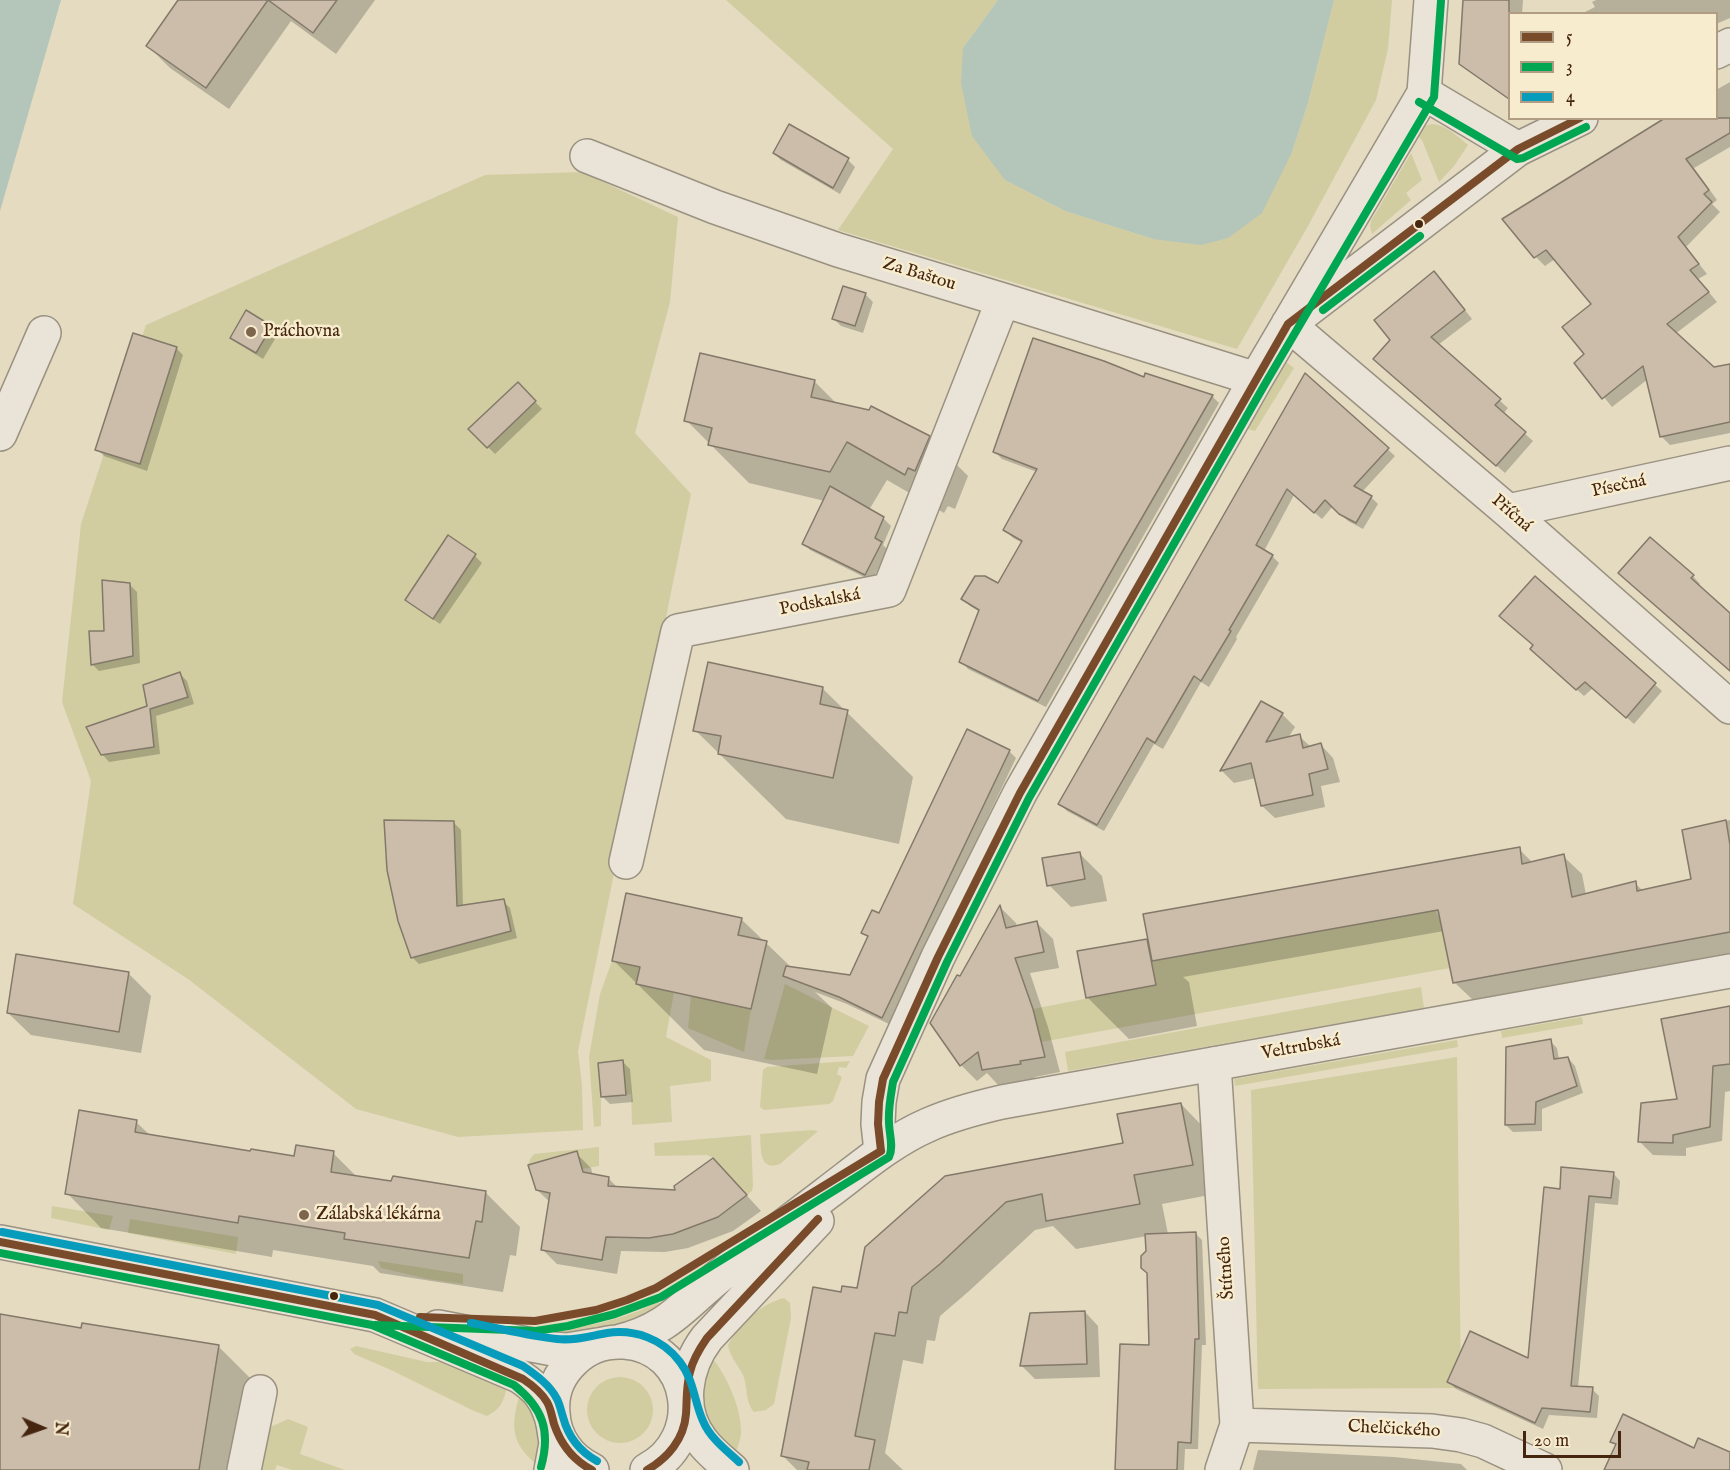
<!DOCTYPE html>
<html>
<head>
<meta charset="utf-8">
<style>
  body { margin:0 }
  #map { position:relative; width:1730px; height:1470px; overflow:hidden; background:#e4dbc1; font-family:"IM FELL English",serif }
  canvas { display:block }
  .legend { position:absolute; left:1508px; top:12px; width:210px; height:108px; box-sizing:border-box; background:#f7ecce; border:2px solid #b09c82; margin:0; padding:8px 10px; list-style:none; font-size:18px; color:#46250f }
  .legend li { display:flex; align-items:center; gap:12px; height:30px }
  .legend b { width:30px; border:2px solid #b09c82 }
  .north { position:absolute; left:12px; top:1398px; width:60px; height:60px; -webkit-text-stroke:4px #f7ecce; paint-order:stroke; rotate:92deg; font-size:16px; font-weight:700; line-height:24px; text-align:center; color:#46250f }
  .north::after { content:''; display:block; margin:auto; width:21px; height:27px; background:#46250f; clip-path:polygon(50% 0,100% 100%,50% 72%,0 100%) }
  .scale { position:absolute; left:1523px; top:1431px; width:98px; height:27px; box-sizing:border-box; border:3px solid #46250f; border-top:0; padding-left:8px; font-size:18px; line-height:21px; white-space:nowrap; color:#46250f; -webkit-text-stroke:4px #f7ecce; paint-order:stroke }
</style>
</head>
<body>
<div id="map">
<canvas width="1730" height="1470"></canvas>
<ul class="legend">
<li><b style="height:8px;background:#7a4b2a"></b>5</li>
<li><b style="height:8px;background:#00a651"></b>3</li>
<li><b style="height:8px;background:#079cbb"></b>4</li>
</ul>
<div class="north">N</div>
<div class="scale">20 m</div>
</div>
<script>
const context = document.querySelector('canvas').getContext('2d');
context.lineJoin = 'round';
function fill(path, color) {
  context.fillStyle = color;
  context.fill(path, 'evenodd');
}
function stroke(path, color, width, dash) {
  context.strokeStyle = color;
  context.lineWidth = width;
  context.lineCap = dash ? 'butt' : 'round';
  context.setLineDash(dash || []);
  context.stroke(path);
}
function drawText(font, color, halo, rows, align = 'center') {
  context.font = font + ' "IM FELL English",serif';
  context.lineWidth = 5;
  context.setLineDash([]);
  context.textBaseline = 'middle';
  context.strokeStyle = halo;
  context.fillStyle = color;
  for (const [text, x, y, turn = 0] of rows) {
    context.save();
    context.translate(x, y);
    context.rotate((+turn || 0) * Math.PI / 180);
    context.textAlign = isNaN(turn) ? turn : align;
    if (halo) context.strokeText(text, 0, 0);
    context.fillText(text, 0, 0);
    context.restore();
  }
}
const green = new Path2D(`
  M 726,0 L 998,0 L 963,48 L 1005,180 L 1065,211 L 1153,239 L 1292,152 L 1308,103 L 1334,0 L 1392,0 L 1388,49 L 1376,100 L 1308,226 L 1237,349 L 838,230 L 893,149 Z
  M 1432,124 C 1447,125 1457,136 1468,145 L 1454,166 L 1439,182 L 1422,140 L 1418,137 L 1424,126 Z
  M 1411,153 L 1422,180 L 1406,193 L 1411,200 L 1372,234 L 1370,226 L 1371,221 Z
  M 582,172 L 678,217 L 670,302 L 635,433 L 691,494 L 578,1051 L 582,1086 L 583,1130 L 458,1137 L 356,1109 L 188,979 L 73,904 L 91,781 L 62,702 L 81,524 L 146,325 L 485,175 Z
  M 1286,362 L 1294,368 L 1255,431 L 1248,429 Z
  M 1435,910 L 1441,922 L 1450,968 L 1041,1042 L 1033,1009 L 1156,985 L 1152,961 Z
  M 612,961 L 640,967 L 636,984 L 674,992 L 666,1037 L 711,1060 L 711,1081 L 670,1086 L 672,1122 L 632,1125 L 631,1094 L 626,1095 L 623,1061 L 598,1063 L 601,1097 L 601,1126 L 594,1127 L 589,1057 L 600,994 Z
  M 785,984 L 869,1026 L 853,1056 L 772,1060 L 764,1059 Z
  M 1421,987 L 1424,1008 L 1068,1071 L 1065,1052 Z
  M 691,996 L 751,1009 L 744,1052 L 688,1028 Z
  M 1582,1017 L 1583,1024 L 1502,1038 L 1501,1031 Z
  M 1457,1040 L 1458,1047 L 1235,1086 L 1234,1079 Z
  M 1457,1057 L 1461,1388 L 1258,1389 L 1251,1090 Z
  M 850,1061 L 846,1068 L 839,1067 L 837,1074 L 842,1077 L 833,1101 L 829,1104 L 764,1110 L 760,1107 L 763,1070 L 767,1067 Z
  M 812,1130 L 818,1131 L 780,1164 C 759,1172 761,1149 760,1134 Z
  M 751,1135 L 753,1186 L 752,1191 L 747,1195 L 713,1158 L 707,1155 L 655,1156 L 654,1143 Z
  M 599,1147 L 599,1166 L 582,1169 L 528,1165 L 530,1159 L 534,1154 Z
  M 52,1206 L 113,1216 L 109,1230 L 51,1218 Z
  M 130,1219 L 238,1237 L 236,1254 L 128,1233 Z
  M 378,1261 L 463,1274 L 463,1284 L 428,1279 L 381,1268 Z
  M 784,1298 L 790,1303 L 791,1318 L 774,1404 L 766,1410 L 754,1412 C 745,1402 748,1387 743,1375 C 738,1365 730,1357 728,1345 C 740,1324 760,1304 784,1298 Z
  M 658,1302 L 666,1307 L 664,1313 L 571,1338 L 543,1330 C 582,1329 624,1320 658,1302 Z
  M 356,1346 L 427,1362 L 452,1362 L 507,1387 C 503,1402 502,1408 487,1416 L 474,1411 L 391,1370 L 354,1354 L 350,1349 Z
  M 710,1355 C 726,1374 742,1408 741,1434 C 740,1442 737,1450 733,1457 L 715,1440 L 701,1401 Z
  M587 1410a33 33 0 1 1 66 0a33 33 0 1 1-66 0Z
  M 520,1394 C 539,1419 540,1435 539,1466 C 511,1445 510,1426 520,1394 Z
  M 288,1419 L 308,1427 L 300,1454 L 345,1470 L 292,1470 L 277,1465 L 275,1470 L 255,1470 L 264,1430 Z`);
const water = new Path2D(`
  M 0,0 L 61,0 L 0,211 Z
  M 998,0 L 1334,0 L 1308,103 L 1292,152 L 1262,213 L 1228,238 L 1201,245 L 1153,239 L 1065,211 L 1005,180 L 972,136 L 961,83 L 963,48 Z`);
const shadow = new Path2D(`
  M 180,0 L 375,0 L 336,54 L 291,21 L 229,109 L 170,68 L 148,46 Z
  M 1465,0 L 1523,0 L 1522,14 L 1510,14 L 1510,100 L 1468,71 L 1461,64 Z
  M 1596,0 L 1730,0 L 1730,18 L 1716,24 L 1716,14 L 1581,14 L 1595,7 L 1592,2 Z
  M 1730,82 L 1730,147 L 1694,168 L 1717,200 L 1712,204 L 1720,212 L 1686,247 L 1707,274 L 1698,279 L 1717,302 L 1675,334 L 1717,372 L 1730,369 L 1730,433 L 1670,445 L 1661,436 L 1648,379 L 1612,407 L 1576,363 L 1586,354 L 1593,304 L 1555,259 L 1545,266 L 1536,257 L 1716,118 L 1716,90 Z
  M 774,153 L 848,160 L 855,167 L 840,194 L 781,160 Z
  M 1441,280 L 1472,319 L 1438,345 L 1508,408 L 1503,414 L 1533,441 L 1505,473 L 1383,367 L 1392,340 Z
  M 844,288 L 866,295 L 873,302 L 863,333 L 841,326 L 834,319 Z
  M 271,327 L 278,334 L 263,359 L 239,344 L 232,337 Z
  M 176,348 L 183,355 L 147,471 L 104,456 L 97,449 Z
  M 1306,375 L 1395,456 L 1362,492 L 1371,497 L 1378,504 L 1363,529 L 1348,521 L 1333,506 L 1322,519 L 1294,495 L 1264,551 L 1272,556 L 1279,563 L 1236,637 L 1237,639 L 1209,687 L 1201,682 L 1163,749 L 1154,744 L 1104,831 L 1067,811 L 1060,804 Z
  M 1145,379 L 1212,396 L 1219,403 L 1046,707 L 968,669 L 961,661 L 980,612 L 970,606 L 963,599 L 998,585 L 1023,543 L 1013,538 L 1005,530 L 1037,472 L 1002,459 L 995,452 Z
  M 814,381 L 837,404 L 929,437 L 968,476 L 955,509 L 948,506 L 944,513 L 887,480 L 869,510 L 884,519 L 891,526 L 883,545 L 888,550 L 872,581 L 810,550 L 803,543 L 825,501 L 749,483 L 686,420 Z
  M 518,384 L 542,409 L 495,454 L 470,429 Z
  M 449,537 L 475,556 L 482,563 L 440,624 L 414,606 L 407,599 Z
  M 1650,539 L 1693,576 L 1700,584 L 1698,586 L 1730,615 L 1730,670 Z
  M 1535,578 L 1662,691 L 1634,724 L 1593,688 L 1584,696 L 1539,656 L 1535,646 Z
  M 129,584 L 137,592 L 140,663 L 99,671 L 92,664 Z
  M 180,674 L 187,681 L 194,704 L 156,716 L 160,754 L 109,762 L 102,754 Z
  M 822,688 L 913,777 L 899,844 L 786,819 L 695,730 Z
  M 1261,703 L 1282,714 L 1295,727 L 1288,738 L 1299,736 L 1311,747 L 1321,745 L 1333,758 L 1340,782 L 1321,786 L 1325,807 L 1275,818 L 1262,806 L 1256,778 L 1234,783 L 1222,771 Z
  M 1009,751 L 1016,758 L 889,1024 L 847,1004 L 815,992 L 832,1008 L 817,1074 L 704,1050 L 613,960 L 741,919 L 792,968 L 851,976 L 869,938 L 863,933 L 880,915 Z
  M 1730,820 L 1730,953 L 1473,1000 L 1454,982 L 1444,931 L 1183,977 L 1189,982 L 1197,1026 L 1129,1039 L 1087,997 L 1147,940 L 1150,944 L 1519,849 L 1533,863 L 1563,856 L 1582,874 L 1586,895 L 1635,883 L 1643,891 L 1693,881 L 1683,832 Z
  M 453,822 L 461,830 L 463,907 L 503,901 L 510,908 L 517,938 L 419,964 L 412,957 Z
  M 1079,853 L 1102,876 L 1107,901 L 1071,907 L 1049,885 Z
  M 1001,908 L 1016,923 L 1017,927 L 1037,923 L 1053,939 L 1059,968 L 1030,973 L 1048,1027 L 1060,1072 L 1035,1077 L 1036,1080 L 999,1086 L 987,1073 L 977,1081 L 961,1065 L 932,1023 L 960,978 Z
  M 128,973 L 151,996 L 141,1053 L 31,1035 L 8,1013 Z
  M 1730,1008 L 1730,1091 L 1725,1092 L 1722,1141 L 1686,1148 L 1686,1156 L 1653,1155 L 1639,1141 L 1679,1101 Z
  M 1550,1041 L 1557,1048 L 1559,1060 L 1568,1058 L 1575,1066 L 1583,1093 L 1542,1109 L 1542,1131 L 1513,1132 L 1506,1125 Z
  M 623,1062 L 630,1069 L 633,1102 L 610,1104 L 603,1097 Z
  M 1181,1104 L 1209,1133 L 1220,1193 L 1162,1204 L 1168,1234 L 1195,1233 L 1202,1240 L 1206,1345 L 1202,1345 L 1198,1449 L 1185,1449 L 1184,1470 L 1116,1470 L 1150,1346 L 1147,1236 L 1076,1249 L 1053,1226 L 1035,1230 L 968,1292 L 940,1316 L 935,1341 L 927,1340 L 923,1364 L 903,1360 L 885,1453 L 903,1470 L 797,1470 L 783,1456 L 843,1294 L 858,1290 L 866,1248 L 1124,1144 Z
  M 136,1122 L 151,1136 L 295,1158 L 333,1153 L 358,1178 L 486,1193 L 520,1227 L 516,1256 L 510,1255 L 503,1292 L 380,1273 L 373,1266 L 273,1250 L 272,1257 L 101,1228 L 67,1193 Z
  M 576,1153 L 591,1168 L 593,1176 L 608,1178 L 618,1188 L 678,1192 L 728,1175 L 761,1211 L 733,1231 L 688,1248 L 665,1252 L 621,1251 L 617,1274 L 557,1264 L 542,1249 L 550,1202 L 537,1190 Z
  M 1613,1173 L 1620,1181 L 1618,1205 L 1595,1203 L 1578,1388 L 1592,1389 L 1599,1396 L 1597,1418 L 1549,1415 L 1543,1429 L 1456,1389 L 1449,1382 L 1529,1360 L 1561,1191 Z
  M 1085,1312 L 1098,1326 L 1100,1377 L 1035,1379 L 1022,1366 Z
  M 0,1315 L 82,1329 L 218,1346 L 271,1399 L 260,1470 L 0,1470 Z
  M 1258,1450 L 1394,1457 L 1461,1464 L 1467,1470 L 1253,1470 Z`);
const building = new Path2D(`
  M 178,0 L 337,0 L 313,33 L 268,0 L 206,88 L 146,46 Z
  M 1463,0 L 1509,0 L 1509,99 L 1459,64 Z
  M 1665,118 L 1730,118 L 1730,133 L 1686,159 L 1709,190 L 1704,194 L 1712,202 L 1678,237 L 1699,264 L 1690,270 L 1709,292 L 1667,324 L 1714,367 L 1730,364 L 1730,422 L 1660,437 L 1643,366 L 1602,399 L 1574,363 L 1584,354 L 1562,327 L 1591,304 L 1546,250 L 1534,258 L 1502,219 Z
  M 789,124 L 849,158 L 833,188 L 773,153 Z
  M 1434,271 L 1465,310 L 1431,337 L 1501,399 L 1495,405 L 1526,432 L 1496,466 L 1373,359 L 1390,340 L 1374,320 Z
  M 843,286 L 866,293 L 855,326 L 832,319 Z
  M 246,310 L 272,326 L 256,353 L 230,338 Z
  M 133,333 L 177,347 L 140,464 L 95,450 Z
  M 1033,338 L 1104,361 L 1144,377 L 1145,373 L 1213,395 L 1121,554 L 1038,701 L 959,662 L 979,610 L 961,599 L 975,576 L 985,576 L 998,583 L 1022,541 L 1003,530 L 1037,469 L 993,452 Z
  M 700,353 L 815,380 L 811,397 L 869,410 L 871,406 L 930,436 L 915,471 L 908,468 L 905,475 L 847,442 L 830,472 L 708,445 L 712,428 L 684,421 Z
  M 1305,373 L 1389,448 L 1354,486 L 1372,496 L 1356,523 L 1339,514 L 1325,500 L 1314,513 L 1287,489 L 1256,545 L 1273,555 L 1229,630 L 1231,631 L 1201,681 L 1194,676 L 1155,743 L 1147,738 L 1097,825 L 1058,804 Z
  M 518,382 L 536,401 L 487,448 L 468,429 Z
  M 830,486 L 884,517 L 875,538 L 882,542 L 865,575 L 802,544 Z
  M 448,535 L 476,554 L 433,619 L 405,600 Z
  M 1650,537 L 1694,575 L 1691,578 L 1730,613 L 1730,671 L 1618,573 Z
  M 1535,576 L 1656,683 L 1626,718 L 1585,682 L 1576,690 L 1530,649 L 1533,645 L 1499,616 Z
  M 102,580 L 130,583 L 133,656 L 91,665 L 89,631 L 104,631 Z
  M 708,662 L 823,687 L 820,704 L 848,710 L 833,778 L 718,754 L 721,736 L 693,731 Z
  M 180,672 L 188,697 L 150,709 L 154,747 L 101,755 L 86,727 L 147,706 L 143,685 Z
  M 1261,701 L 1283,713 L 1266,742 L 1300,734 L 1303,748 L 1321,743 L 1328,769 L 1309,774 L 1313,795 L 1261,806 L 1251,763 L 1220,771 Z
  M 967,729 L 1010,750 L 882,1018 L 839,997 L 783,976 L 786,966 L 850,975 L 868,936 L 861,933 L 872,910 L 879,913 Z
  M 384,820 L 454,821 L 457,906 L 504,899 L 511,931 L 411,958 L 398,921 L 387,870 Z
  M 1726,820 L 1730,845 L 1730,932 L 1453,983 L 1438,910 L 1152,961 L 1143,914 L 1520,847 L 1522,864 L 1564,854 L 1572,897 L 1636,881 L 1637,891 L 1691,879 L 1682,830 Z
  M 1080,852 L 1085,879 L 1047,886 L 1042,858 Z
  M 626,893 L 742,918 L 738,935 L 767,941 L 751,1009 L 636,984 L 640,967 L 612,961 Z
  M 1000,905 L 1006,928 L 1037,921 L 1044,952 L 1015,958 L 1033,1009 L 1045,1057 L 1020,1061 L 1021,1064 L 982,1070 L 978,1052 L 960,1066 L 930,1023 L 957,975 L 960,976 Z
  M 1147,939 L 1156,985 L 1086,998 L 1077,951 Z
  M 16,954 L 129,972 L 119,1032 L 7,1013 Z
  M 1730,1006 L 1730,1064 L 1713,1066 L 1710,1127 L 1673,1135 L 1673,1143 L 1638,1142 L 1641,1103 L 1677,1099 L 1661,1019 Z
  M 1551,1039 L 1554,1059 L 1568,1057 L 1577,1086 L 1536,1102 L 1535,1124 L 1505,1125 L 1506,1047 Z
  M 623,1060 L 626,1095 L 601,1097 L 598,1063 Z
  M 1181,1103 L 1193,1165 L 1134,1175 L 1140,1204 L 1046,1221 L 1042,1194 L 1006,1202 L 940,1264 L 912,1287 L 907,1313 L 899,1312 L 895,1336 L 875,1333 L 855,1436 L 875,1440 L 869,1470 L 807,1470 L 809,1462 L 781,1456 L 813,1287 L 841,1292 L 842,1286 L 857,1288 L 865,1247 L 945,1176 L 1123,1143 L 1117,1114 Z
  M 79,1110 L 137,1120 L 135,1132 L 250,1151 L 251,1149 L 294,1156 L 296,1145 L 334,1151 L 331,1172 L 391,1181 L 393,1176 L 486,1191 L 482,1222 L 476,1221 L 469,1258 L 344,1239 L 345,1233 L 239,1216 L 238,1223 L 65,1194 Z
  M 577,1151 L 583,1172 L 609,1177 L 608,1186 L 675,1190 L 674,1186 L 713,1158 L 747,1195 L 718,1217 L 673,1234 L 649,1238 L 606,1237 L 602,1260 L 541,1250 L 550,1193 L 536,1190 L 528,1165 Z
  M 1561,1167 L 1614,1172 L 1611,1198 L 1589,1196 L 1571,1386 L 1593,1387 L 1590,1412 L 1542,1408 L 1535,1423 L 1447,1382 L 1470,1331 L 1528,1358 L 1544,1187 L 1560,1189 Z
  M 1196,1232 L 1199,1339 L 1195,1339 L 1191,1443 L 1178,1442 L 1177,1470 L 1115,1470 L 1120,1344 L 1149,1345 L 1147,1273 L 1141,1268 L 1141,1256 L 1146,1251 L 1145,1234 Z
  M 1085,1311 L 1087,1364 L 1020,1366 L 1030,1313 Z
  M 0,1314 L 81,1328 L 82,1323 L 219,1345 L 199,1470 L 0,1470 Z
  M 1623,1414 L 1694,1448 L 1698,1438 L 1730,1452 L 1730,1470 L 1604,1470 L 1616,1444 L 1610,1442 Z`);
const minor = new Path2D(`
  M 1716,52 L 1730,45
  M 1424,93 L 1518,149
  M 587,156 L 715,207 L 838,250 L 1003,300 L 1256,379
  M 1302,314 L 1518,149 L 1581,118
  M 1288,324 L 1508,511 L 1730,707
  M 0,434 L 44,333
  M 1508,511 L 1730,463
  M 626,862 L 678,631 L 889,590 L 1003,300
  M 1214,1064 L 1237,1425 L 1222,1470
  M 881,1151 L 878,1124 L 879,1102 L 883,1079 L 938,957 L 1020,793 L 1256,379 L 1424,93 L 1431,0
  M 1237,1425 L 1432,1431 L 1461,1435 L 1483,1441 L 1545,1470
  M 244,1470 L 260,1392
  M 551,1470 L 556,1443 L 553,1423`);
const tertiary = new Path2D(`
  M 0,1242 L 375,1315 L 519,1376 C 539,1389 547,1400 553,1423
  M 438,1327 L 553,1349 L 567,1350 L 597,1345
  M 617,1342 C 669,1330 684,1304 722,1274 C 756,1246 792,1220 827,1193 C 859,1169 891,1141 928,1125 C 952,1114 976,1108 1002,1102 L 1730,971
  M 592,1470 C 569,1459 554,1438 553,1413 C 551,1393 559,1374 574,1360 C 587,1347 605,1341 624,1342 C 694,1347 707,1439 647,1470
  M 732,1470 C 722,1461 710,1452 702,1441 C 677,1410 685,1367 707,1338 L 817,1221`);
const bus1 = new Path2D(`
  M 881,1151 L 878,1124 L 879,1102 L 883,1079 L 938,957 L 1020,793 L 1288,324 L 1518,149 L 1580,118
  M 0,1242 L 375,1315 L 523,1379 C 532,1385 541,1392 547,1402 C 551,1409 552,1417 554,1424 C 561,1445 573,1460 592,1470
  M 420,1317 L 535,1321 L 596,1310 L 627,1300 L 656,1288 L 881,1151
  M 647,1470 C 668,1458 684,1439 686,1414 C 687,1400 686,1386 690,1372 C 693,1359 700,1348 707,1338 L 818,1219`);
const bus2 = new Path2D(`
  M 1419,102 L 1517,159 L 1523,158 L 1586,127
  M 1323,310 L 1420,236
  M 0,1253 L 372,1325 L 514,1385 C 543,1408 551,1431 541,1467
  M 375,1325 L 536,1331 L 568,1326 L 615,1314 L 661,1297 L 889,1157 C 894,1147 889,1134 889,1122 C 888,1109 891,1095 893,1082 L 947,962 L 1029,798 L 1265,384 L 1434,97 L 1441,1`);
const bus3 = new Path2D(`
  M 2,1232 L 378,1305 L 523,1366 C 536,1375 550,1385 557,1399 C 560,1405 561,1411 563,1417 C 568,1436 579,1451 597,1461
  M 471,1323 C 499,1328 528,1336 557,1339 C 574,1341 590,1336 607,1333 C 635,1329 663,1339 680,1362 C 694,1380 694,1401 703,1421 C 710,1438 726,1450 739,1462`);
const markers = [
  [1419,224,5,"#46250f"],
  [251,332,6,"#7d654d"],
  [304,1215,6,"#7d654d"],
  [334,1296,5,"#46250f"]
];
const streetNames = [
  ["Za Baštou",919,275,17],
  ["Písečná",1619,487,-12],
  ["Příčná",1511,514,41],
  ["Podskalská",820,603,-11],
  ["Veltrubská",1301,1048,-10],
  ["Štítného",1227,1268,-94],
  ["Chelčického",1394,1430,3]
];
const poiNames = [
  ["Práchovna",263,332],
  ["Zálabská lékárna",316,1215]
];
fill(green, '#d1cda1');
fill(water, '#b4c5ba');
fill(shadow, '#0003');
fill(building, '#ccbcaa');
stroke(building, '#837969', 1.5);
stroke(minor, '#9a9180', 36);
stroke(tertiary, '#9a9180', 36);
stroke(minor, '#e9e4d7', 33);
stroke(tertiary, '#e9e4d7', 33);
stroke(bus1, '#7a4b2a', 8);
stroke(bus2, '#00a651', 8);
stroke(bus3, '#079cbb', 8);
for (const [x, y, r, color] of markers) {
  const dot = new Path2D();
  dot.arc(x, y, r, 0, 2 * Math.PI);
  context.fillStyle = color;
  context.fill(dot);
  stroke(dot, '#f7ecce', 2);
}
drawText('18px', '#46250f', '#f7ecce', streetNames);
drawText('18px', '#46250f', '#f7ecce', poiNames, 'left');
</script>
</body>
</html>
